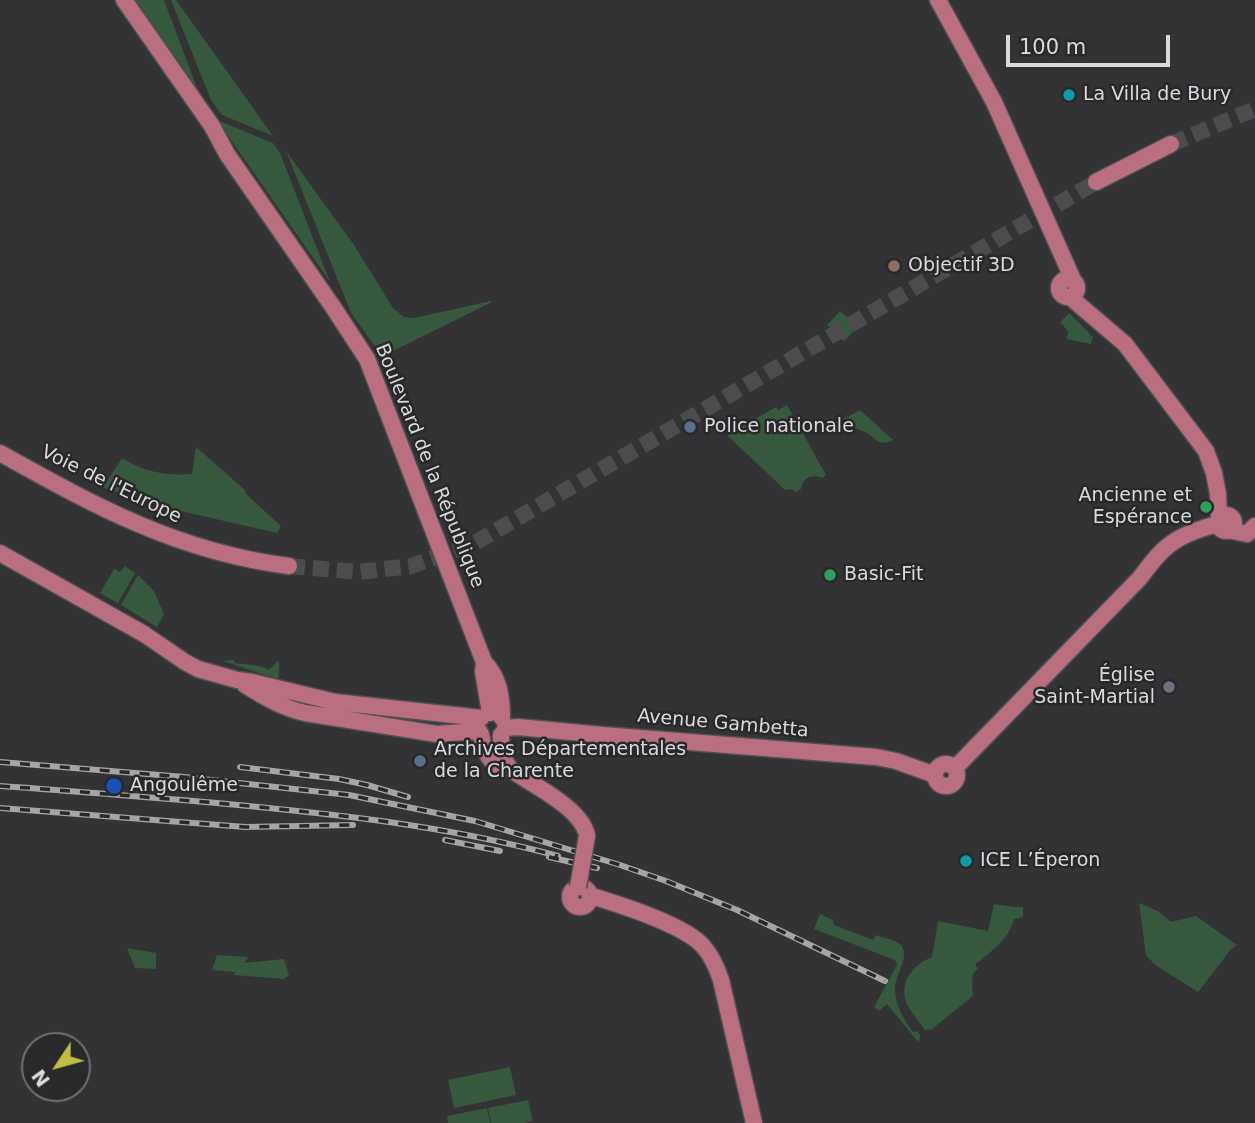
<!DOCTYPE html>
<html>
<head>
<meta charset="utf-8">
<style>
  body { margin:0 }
  #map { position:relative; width:1255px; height:1123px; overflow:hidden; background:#333235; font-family:"DejaVu Sans",sans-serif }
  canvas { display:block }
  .north { position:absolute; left:21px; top:1032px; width:70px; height:70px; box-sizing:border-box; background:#29282b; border:2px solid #706f71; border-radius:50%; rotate:234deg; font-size:19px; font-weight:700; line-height:28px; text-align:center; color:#dad9db }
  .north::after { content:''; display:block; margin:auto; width:24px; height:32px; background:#bfbe42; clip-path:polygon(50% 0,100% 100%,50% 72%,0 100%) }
  .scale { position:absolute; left:1006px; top:35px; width:164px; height:32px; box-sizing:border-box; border:4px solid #dad9db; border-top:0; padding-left:9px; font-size:21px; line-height:24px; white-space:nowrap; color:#dad9db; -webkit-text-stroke:5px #29282b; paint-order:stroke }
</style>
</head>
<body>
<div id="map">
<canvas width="1255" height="1123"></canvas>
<div class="north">N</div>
<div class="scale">100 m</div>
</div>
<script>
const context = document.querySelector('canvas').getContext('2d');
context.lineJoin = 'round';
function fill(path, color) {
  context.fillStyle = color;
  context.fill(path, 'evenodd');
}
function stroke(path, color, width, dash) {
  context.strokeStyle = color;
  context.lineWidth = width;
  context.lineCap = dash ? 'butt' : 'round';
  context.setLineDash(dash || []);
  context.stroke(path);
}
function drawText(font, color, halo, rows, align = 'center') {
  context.font = font + ' "DejaVu Sans",sans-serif';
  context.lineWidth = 5;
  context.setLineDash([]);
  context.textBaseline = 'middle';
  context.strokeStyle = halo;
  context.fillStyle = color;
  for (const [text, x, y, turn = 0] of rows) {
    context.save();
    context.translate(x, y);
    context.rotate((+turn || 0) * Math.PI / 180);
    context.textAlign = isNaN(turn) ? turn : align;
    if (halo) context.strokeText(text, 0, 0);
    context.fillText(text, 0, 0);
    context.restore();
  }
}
const green = new Path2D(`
  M 134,0 L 164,0 L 200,96 Z
  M 171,0 L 176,0 L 273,136 L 222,115 L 211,100 Z
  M 217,120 L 273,143 L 280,153 L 330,282 Z
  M 286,151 L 354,245 L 393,308 L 404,317 L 414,318 L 491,301 L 492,302 L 389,353 L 380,353 L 351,313 Z
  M 840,311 L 858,327 L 844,341 L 827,325 Z
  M 1069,313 L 1093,337 L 1091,344 L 1067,339 L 1068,331 L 1060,322 Z
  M 787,405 L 826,475 L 822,478 C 812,474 803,477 801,489 L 796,492 L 791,489 L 785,490 L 728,436 L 729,434 L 776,407 L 778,410 Z
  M 860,410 L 893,440 C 877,448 875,436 863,431 C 854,427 849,427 844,419 Z
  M 196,447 L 245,490 L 246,494 L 281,526 L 277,533 C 219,519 159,509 103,487 L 122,458 C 144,472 166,476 192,474 Z
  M 125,566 L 135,573 L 118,603 L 100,593 L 114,569 L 120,572 Z
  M 138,575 L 154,591 L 164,614 L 157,627 L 121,605 Z
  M 234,660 L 235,663 C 246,665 260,664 269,670 L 277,662 L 279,661 L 279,676 L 277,679 L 223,661 Z
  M 1139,903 L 1158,911 L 1171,922 L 1196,916 L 1237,945 L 1233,948 L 1232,948 L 1198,992 L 1154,964 L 1146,955 Z
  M 994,904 L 1014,907 L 1023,907 L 1023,917 L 1014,919 C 1009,940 991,951 976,964 L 976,967 L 979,968 L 973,973 L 972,985 L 973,996 L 932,1029 L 925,1030 C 920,1022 913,1015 908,1006 C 897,984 912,965 932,957 L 938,921 L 988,931 Z
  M 820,914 L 833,920 L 834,925 L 873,940 L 876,935 C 883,938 895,939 901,945 C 910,957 896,974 895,987 C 895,1005 903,1018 913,1032 L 917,1031 L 920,1035 L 919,1043 L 887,1004 L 879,1011 L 874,1007 L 897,965 L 895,960 L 814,929 Z
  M 127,948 L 156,953 L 156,969 L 135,968 Z
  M 217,955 L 248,957 L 244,963 L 284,959 L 289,975 L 284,979 L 234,975 L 235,972 L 212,970 Z
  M 510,1067 L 516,1095 L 454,1108 L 448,1080 Z
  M 528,1100 L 533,1121 L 524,1123 L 491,1123 L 488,1108 Z
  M 487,1108 L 490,1123 L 448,1123 L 447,1116 Z`);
const majorTunnel = new Path2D(`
  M 1171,144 L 1255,109
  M 289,566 L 359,572 L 411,566 L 473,544 L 1096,182`);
const major = new Path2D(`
  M 124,0 L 212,126 L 227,154 L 333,307 L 367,359 L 484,662 C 499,677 502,697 502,718
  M 938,0 L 994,102 L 1074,282
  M 1096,182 L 1171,144
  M1059 288a9 9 0 1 1 18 0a9 9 0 1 1-18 0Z
  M 1070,297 L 1125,344 L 1206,451 L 1214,473 L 1218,494 L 1219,519
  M 0,453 C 95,506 178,552 289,566
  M1218 523a8 8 0 1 1 16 0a8 8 0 1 1-16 0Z
  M 1228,530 L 1247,534 L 1255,526
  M 0,553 L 144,634 L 185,662 L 198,669 L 237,680 L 252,682 L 335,702 L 481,718
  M 484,665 L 483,671 L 490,713
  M 245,685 C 264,697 283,708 305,713 L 437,734 L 479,731
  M 505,728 L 518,727 L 603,735 L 876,757 L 896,761 L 935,775
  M 481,734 C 483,751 491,767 509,770
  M 501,735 C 501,750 502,759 511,770 C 533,785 583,809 587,836
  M935 775a11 11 0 1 1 22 0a11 11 0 1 1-22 0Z
  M 955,768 L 1139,579 C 1148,568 1156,555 1168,546 C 1181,535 1202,528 1218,524
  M570 897a10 10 0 1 1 20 0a10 10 0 1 1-20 0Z
  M 590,897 L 595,897 C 624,906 684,925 703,946 C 712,956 717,968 721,980 L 754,1123`);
const rail = new Path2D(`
  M 0,762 L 184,777 L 349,795 L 475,821 L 620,865 L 666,881 L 737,910 L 885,981
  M 240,767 L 339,779 L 367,785 L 408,797
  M 0,786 C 73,791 145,797 217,803 C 334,814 444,825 558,856
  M 0,808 L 245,827 L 353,825
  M 445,840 L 500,851
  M 549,857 L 597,868`);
const majorBridge = new Path2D(`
  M 578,887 L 587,836`);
const markers = [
  [1069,95,7,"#0f9aa8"],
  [894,266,7,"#8d6e63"],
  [690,427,7,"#5c6f8a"],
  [1206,507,7,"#2e9e5b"],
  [830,575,7,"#2e9e5b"],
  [1169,687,7,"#6b7280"],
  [420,761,7,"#5c6f8a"],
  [114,786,9,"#1a4fb4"],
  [966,861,7,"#0f9aa8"]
];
const poiNames = [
  ["La Villa de Bury",1083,95],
  ["Objectif 3D",908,266],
  ["Police nationale",704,427],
  ["Ancienne et",1192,496,"right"],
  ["Espérance",1192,518,"right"],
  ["Basic-Fit",844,575],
  ["Église",1155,676,"right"],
  ["Saint-Martial",1155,698,"right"],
  ["Archives Départementales",434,750],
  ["de la Charente",434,772],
  ["Angoulême",130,786],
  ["ICE L’Éperon",980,861]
];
const streetNames = [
  ["Boulevard de la République",429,466,68],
  ["Voie de l'Europe",111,485,26],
  ["Avenue Gambetta",723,724,5]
];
fill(green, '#36583e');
stroke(majorTunnel, '#4c4b4e', 16, [16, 8]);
stroke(major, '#504f52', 19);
stroke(major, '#ba6f80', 16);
stroke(rail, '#a5a4a6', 6);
stroke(rail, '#29282b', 3.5, [10]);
stroke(majorBridge, '#504f52', 19, []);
stroke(majorBridge, '#ba6f80', 16);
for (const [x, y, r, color] of markers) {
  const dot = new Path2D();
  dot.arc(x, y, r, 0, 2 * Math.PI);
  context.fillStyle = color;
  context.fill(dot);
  stroke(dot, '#29282b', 2.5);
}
drawText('19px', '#dad9db', '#29282b', poiNames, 'left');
drawText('19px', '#dad9db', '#29282b', streetNames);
</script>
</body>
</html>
